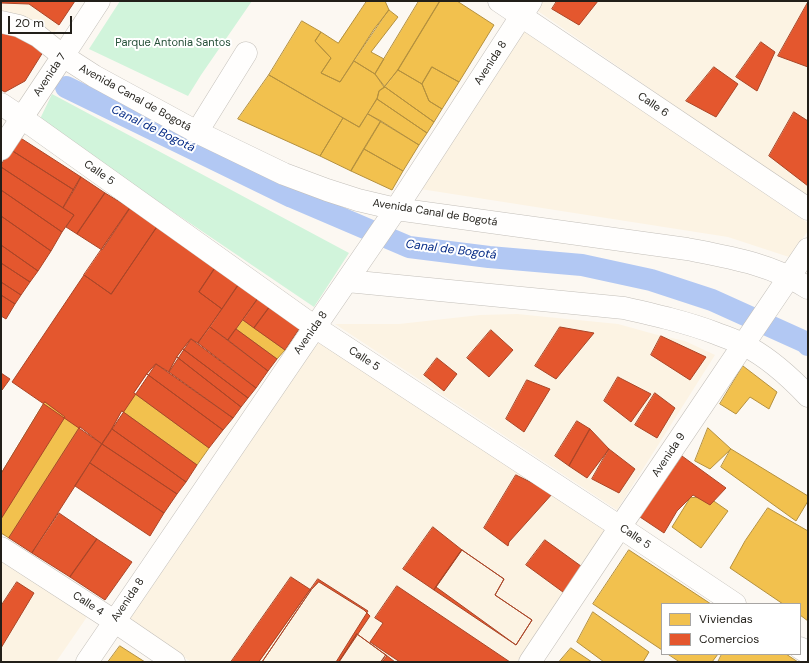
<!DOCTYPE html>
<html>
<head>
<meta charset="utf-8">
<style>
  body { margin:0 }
  #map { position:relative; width:809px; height:663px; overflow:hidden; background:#fcf8f2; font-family:"DM Sans",sans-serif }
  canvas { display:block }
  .frame { position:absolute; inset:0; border:2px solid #221f19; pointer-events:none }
  .legend { position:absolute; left:661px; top:603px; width:140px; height:52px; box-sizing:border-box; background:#fff; border:1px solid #a7a5a3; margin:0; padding:5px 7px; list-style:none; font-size:12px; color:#221f19 }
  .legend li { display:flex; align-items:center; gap:8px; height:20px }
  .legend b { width:20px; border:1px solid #a7a5a3 }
  .scale { position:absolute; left:8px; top:16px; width:64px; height:18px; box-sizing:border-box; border:2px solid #221f19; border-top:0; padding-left:5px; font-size:12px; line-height:14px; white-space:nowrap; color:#221f19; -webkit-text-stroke:3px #fff; paint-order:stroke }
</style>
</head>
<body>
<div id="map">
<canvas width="809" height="663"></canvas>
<div class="frame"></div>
<ul class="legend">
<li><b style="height:11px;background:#f2c14e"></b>Viviendas</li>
<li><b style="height:11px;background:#e4572e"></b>Comercios</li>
</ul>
<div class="scale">20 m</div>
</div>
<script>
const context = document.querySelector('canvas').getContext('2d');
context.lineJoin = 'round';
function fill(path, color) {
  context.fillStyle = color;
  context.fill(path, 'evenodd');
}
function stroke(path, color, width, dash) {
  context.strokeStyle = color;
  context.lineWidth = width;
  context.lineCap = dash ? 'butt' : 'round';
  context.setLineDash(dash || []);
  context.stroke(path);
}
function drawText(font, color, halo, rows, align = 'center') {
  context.font = font + ' "DM Sans",sans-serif';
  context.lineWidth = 4;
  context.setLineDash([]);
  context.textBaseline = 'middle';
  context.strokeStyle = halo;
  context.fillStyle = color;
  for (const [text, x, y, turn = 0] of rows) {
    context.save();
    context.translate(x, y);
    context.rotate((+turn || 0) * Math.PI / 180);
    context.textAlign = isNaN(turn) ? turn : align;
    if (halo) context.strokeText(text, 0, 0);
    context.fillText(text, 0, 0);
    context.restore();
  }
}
const built = new Path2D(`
  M 1,1 L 75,1 L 59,25 L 25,81 L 5,92 L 1,90 Z
  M 536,1 L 808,1 L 808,198 L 532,7 Z
  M 520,25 L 808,223 L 808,231 L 789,257 L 728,237 L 414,188 Z
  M 517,314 L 618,324 L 654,334 L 685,341 L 715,355 L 617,510 L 335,324 L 399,324 L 480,315 Z
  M 322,336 L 606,529 L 517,662 L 191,662 L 129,620 L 203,512 Z
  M 1,558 L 89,614 L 56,662 L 1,662 Z`);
const green = new Path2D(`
  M 120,1 L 252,1 L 201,75 L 188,96 L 89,49 Z
  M 52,94 L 349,253 L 314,307 L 39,121 Z`);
const homes = new Path2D(`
  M 367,1 L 385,1 L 389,10 L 374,29 L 340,82 L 321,73 L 331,58 L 315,41 L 321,32 L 338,43 Z
  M 419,1 L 440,1 L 398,70 L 384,87 L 375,74 Z
  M 440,1 L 457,1 L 494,25 L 459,82 L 432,67 L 422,84 L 398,70 Z
  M 389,10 L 398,17 L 371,52 L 384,59 L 375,74 L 354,61 Z
  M 302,21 L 321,32 L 315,41 L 331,58 L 321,73 L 340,82 L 354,61 L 375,74 L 385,87 L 379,91 L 377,99 L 359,127 L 269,75 Z
  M 432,67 L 459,82 L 442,109 L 429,101 L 422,84 Z
  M 398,70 L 422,84 L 429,101 L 442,109 L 434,122 L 385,87 Z
  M 269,75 L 343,118 L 320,156 L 238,119 Z
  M 385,87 L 434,122 L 427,133 L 377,99 L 379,91 Z
  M 377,99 L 427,133 L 419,145 L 368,114 Z
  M 368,114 L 381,121 L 351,171 L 320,156 L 343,118 L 359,127 Z
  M 381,121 L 419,145 L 403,171 L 364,149 Z
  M 364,149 L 403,171 L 392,190 L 351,171 Z
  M 243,320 L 285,350 L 277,359 L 236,329 Z
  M 743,366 L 777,392 L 769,409 L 750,397 L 736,414 L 720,404 Z
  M 134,393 L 209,448 L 197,465 L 122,411 Z
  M 45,402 L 80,427 L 9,538 L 1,533 L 1,474 Z
  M 708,428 L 731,449 L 710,469 L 695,461 Z
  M 731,449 L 808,496 L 808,501 L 796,521 L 721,467 Z
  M 708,497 L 728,511 L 701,548 L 672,527 L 690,498 Z
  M 768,508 L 808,531 L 808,621 L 800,615 L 800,604 L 783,604 L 730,568 L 745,541 Z
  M 629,550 L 711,604 L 662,604 L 662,650 L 593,604 Z
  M 593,612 L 649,652 L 643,662 L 604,662 L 577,642 Z
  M 120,646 L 145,662 L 108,662 Z
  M 571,648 L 592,662 L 559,662 Z
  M 668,654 L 718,654 L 712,662 L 680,662 Z
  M 722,654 L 786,654 L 798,662 L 718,662 Z`);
const shops = new Path2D(`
  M 1,1 L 75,1 L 59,25 L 29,4 L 1,3 Z
  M 557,1 L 598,1 L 579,25 L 552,9 Z
  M 808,2 L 808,67 L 778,56 Z
  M 1,32 L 27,36 L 43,52 L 25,81 L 5,92 L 1,90 Z
  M 761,42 L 775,52 L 757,91 L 736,77 Z
  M 714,67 L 738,84 L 716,117 L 686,101 Z
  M 794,112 L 808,121 L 808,186 L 769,156 Z
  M 19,137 L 81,177 L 74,190 L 11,150 Z
  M 11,150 L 74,190 L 63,208 L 1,167 L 1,165 Z
  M 1,167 L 74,215 L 62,232 L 1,190 Z
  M 81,177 L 105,193 L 77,234 L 66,227 L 74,215 L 63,208 Z
  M 1,190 L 62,232 L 51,251 L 1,216 Z
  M 105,193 L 130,208 L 102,250 L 77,234 Z
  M 130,208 L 157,227 L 111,294 L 84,275 Z
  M 1,216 L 51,251 L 38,271 L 1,245 Z
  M 157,227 L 215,268 L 199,292 L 222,309 L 198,343 L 191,339 L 169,372 L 156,364 L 102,444 L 12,382 L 84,275 L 111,294 Z
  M 1,245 L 38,271 L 30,282 L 1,263 Z
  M 1,263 L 30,282 L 21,295 L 1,282 Z
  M 215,268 L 239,284 L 222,309 L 199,292 Z
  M 1,282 L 21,295 L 15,304 L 1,295 Z
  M 239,284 L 259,297 L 228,340 L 210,327 Z
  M 1,295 L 15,304 L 6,319 L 1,316 Z
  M 259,297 L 271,305 L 254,328 L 243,320 Z
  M 271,305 L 301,326 L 285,350 L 254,328 Z
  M 210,327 L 268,371 L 256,388 L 198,343 Z
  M 560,327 L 594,333 L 556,379 L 535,366 Z
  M 236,329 L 277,359 L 268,371 L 228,340 Z
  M 491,330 L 513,350 L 489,377 L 467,358 Z
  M 661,336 L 706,357 L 690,380 L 651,355 Z
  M 191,339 L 256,388 L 248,398 L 183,349 Z
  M 183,349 L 248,398 L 241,407 L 177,357 Z
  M 177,357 L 241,407 L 233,418 L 169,372 Z
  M 437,358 L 457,374 L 444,391 L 424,375 Z
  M 156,364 L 233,418 L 223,430 L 147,374 Z
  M 1,373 L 10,379 L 2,390 L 1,390 Z
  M 147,374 L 223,430 L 209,448 L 134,393 Z
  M 618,377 L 651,394 L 631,422 L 604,401 Z
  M 527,380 L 550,389 L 524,432 L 506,419 Z
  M 655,393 L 675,408 L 657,438 L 635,425 Z
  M 45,402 L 65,417 L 1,519 L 1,474 Z
  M 122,411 L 197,465 L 186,482 L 112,429 Z
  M 577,421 L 590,429 L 569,466 L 555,456 Z
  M 80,427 L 102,444 L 32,553 L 9,538 Z
  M 112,429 L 186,482 L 177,494 L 102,444 Z
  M 590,429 L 609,449 L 587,478 L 569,466 Z
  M 102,444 L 177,494 L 164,513 L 90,463 Z
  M 609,449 L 635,469 L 619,493 L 592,479 Z
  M 682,456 L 726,488 L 710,505 L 693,495 L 677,511 L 664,533 L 640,517 Z
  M 90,463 L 164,513 L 150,536 L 75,486 Z
  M 516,475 L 553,493 L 509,542 L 508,546 L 484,528 Z
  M 59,513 L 97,539 L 70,577 L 32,553 Z
  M 433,527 L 462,550 L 434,590 L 403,569 Z
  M 97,539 L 132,562 L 105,600 L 70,577 Z
  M 545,540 L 585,569 L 567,595 L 526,565 Z
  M 462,550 L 504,579 L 495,595 L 532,620 L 516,645 L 434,590 Z
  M 462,550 L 504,579 L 495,595 L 532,620 L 516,645 L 436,587 Z
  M 291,577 L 311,590 L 262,662 L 231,662 Z
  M 318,579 L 368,611 L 336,662 L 259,662 Z
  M 17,582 L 34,593 L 1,648 L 1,606 Z
  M 319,582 L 364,610 L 370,616 L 339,662 L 262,662 L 311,590 Z
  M 397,586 L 510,662 L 400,662 L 370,642 L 383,623 L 375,618 Z
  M 357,634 L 387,656 L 382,662 L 339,662 Z
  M 357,634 L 386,655 L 381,662 L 339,662 Z
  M 386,655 L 395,662 L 381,662 Z`);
const canal = new Path2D(`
  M 66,87 L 292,197 L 409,247 L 489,257 L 582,265 L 651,280 L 712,300 L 805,342 L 808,345`);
const street = new Path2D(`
  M 63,56 L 99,1
  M 22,118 L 315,327 L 620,527 L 735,604
  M 197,132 L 246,53
  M 396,209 L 531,1
  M 114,621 L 174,662
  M 800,648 L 808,653
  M 530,662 L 620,527 L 808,249`);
const secondary = new Path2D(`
  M 499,1 L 808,209
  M 1,22 L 19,26 L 38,36 L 63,56 L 94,76 L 197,132 L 284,174 L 327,190 L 358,200 L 396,209 L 687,249 C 728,257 772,264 808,288
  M 1,104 L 22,118
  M 1,149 L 63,56
  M 347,281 L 624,308 C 655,315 686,322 715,333 C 725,337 735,340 744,345 C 768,357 789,376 808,396
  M 1,548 L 114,621
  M 87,662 L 315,327 L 396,209`);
const parkNames = [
  ["Parque Antonia Santos",173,43]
];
const streetNames = [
  ["Avenida 8",491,63,-57],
  ["Avenida 7",50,75,-56],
  ["Avenida Canal de Bogotá",135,98,29],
  ["Calle 6",653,105,34],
  ["Calle 5",99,173,35],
  ["Avenida Canal de Bogotá",435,213,9],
  ["Avenida 8",311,333,-55],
  ["Calle 5",364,359,33],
  ["Avenida 9",669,455,-56],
  ["Calle 5",635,537,34],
  ["Avenida 8",128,600,-56],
  ["Calle 4",88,604,33]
];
const waterNames = [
  ["Canal de Bogotá",153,129,26],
  ["Canal de Bogotá",451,250,7]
];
fill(built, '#fcf3e3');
fill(green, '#d1f4db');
fill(homes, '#f2c14e');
stroke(homes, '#b4903e', 1);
fill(shops, '#e4572e');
stroke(shops, '#aa4628', 1);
stroke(canal, '#b2c8f3', 22);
stroke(street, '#c3bfb9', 23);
stroke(secondary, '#c3bfb9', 23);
stroke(street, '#fffefd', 22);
stroke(secondary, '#fffefd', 22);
drawText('11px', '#254f38', '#fff', parkNames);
drawText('11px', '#221f19', '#fff', streetNames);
drawText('italic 12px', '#052b86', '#fff', waterNames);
</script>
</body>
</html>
